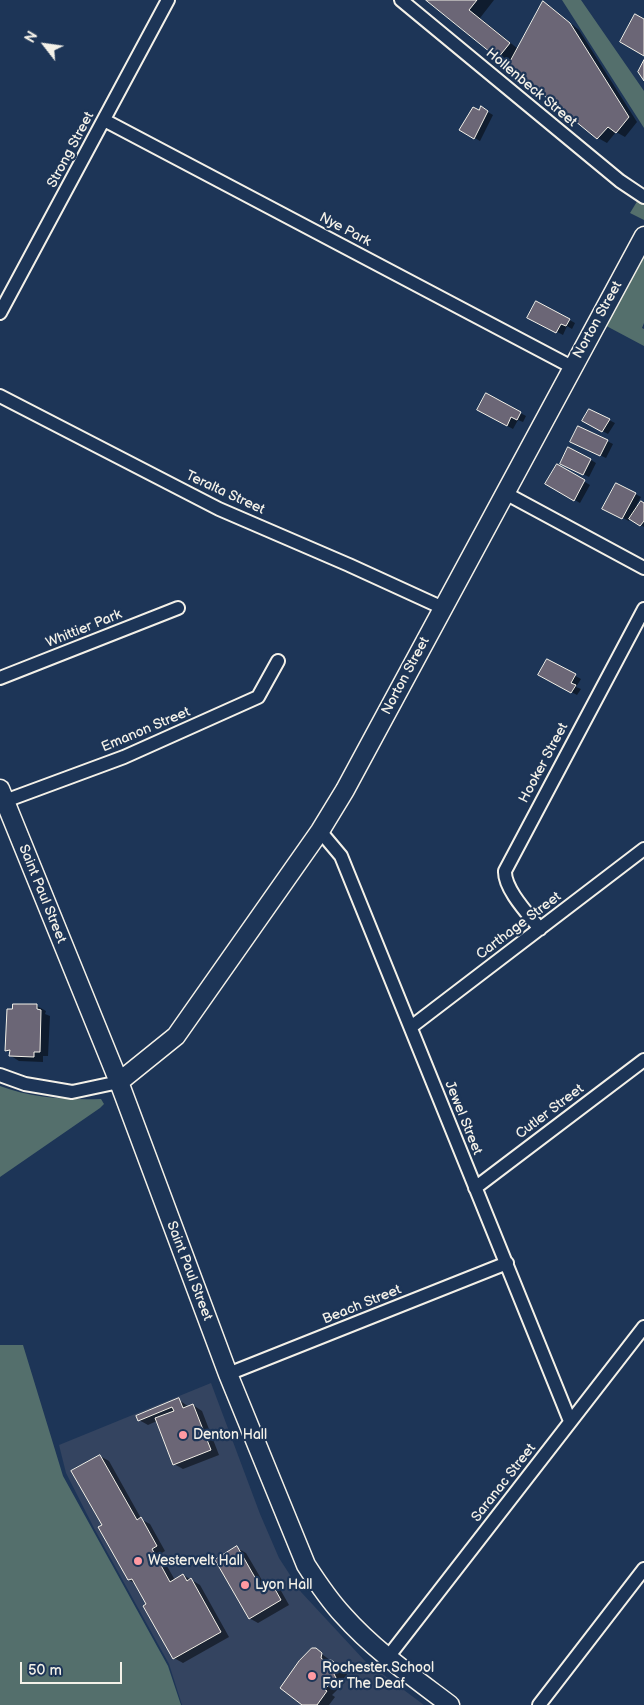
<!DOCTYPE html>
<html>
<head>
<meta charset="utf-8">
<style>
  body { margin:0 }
  #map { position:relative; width:644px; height:1705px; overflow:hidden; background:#1d3557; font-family:"Balsamiq Sans",sans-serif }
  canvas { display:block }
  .north { position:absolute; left:20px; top:20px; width:50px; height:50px; -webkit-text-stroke:4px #1d3557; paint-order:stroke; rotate:300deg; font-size:14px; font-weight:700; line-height:20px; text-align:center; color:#f4f1e8 }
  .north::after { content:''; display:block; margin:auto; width:18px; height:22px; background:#f4f1e8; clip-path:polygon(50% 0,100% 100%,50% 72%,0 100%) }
  .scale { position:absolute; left:20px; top:1662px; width:102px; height:22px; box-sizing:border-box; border:2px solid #f4f1e8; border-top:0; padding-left:6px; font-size:15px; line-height:18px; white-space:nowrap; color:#f4f1e8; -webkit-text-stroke:4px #1d3557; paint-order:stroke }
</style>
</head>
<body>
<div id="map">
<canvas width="644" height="1705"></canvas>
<div class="north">N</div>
<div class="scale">50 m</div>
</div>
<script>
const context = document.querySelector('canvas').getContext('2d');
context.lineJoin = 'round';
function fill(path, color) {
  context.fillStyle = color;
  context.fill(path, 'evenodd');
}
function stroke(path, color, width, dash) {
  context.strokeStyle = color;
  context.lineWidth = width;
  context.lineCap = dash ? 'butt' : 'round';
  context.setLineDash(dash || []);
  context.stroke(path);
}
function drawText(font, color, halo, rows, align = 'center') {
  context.font = font + ' "Balsamiq Sans",sans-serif';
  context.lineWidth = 4.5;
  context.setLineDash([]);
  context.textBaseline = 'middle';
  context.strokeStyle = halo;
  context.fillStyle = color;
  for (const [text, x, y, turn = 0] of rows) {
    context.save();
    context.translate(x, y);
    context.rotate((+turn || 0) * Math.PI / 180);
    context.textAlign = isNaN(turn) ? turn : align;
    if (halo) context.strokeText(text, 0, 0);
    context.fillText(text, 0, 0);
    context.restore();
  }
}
const built = new Path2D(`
  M 211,1383 L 260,1514 L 279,1558 L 301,1592 L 365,1661 L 424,1705 L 182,1705 L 169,1664 L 95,1530 L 66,1473 L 59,1445 Z`);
const green = new Path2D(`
  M 562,0 L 581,0 L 644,91 L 644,128 Z
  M 644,190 L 644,220 L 630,213 Z
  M 644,236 L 644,323 L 642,328 L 644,329 L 644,346 L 597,321 Z
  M 0,1086 C 32,1098 67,1100 101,1099 L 104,1104 L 100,1108 L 0,1177 Z
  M 0,1345 L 23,1345 L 63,1476 L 168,1666 L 181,1705 L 0,1705 Z`);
const shadow = new Path2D(`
  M 428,0 L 494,0 L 480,18 L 518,49 L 544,3 L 552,8 L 579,30 L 637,122 L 625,137 L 616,132 L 607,143 L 598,138 L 510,64 L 499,57 Z
  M 481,108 L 493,115 L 480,141 L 461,130 Z
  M 537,302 L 575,323 L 572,329 L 567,326 L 563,335 L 529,317 Z
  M 486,395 L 526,416 L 523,422 L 518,420 L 513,429 L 478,410 Z
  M 609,420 L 615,423 L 608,434 L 584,421 Z
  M 607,441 L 613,444 L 606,458 L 578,445 Z
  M 591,460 L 596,463 L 589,477 L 567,466 Z
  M 557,465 L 590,485 L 580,503 L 546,483 Z
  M 617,484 L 641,497 L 636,506 L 638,507 L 644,505 L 644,527 L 630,518 L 629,521 L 604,508 Z
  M 548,661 L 581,679 L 576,687 L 581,689 L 577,695 L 540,675 Z
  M 37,1006 L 46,1011 L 45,1014 L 50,1016 L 48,1056 L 43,1056 L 43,1062 L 19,1061 L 11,1056 L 11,1053 L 6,1050 Z
  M 179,1400 L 189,1407 L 193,1405 L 202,1411 L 219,1455 L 183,1469 L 174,1464 L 157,1421 L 148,1425 L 139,1420 Z
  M 100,1456 L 109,1461 L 142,1520 L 150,1524 L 165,1551 L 160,1554 L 175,1580 L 183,1575 L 200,1585 L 229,1637 L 183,1663 L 174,1658 L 148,1604 L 136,1584 L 129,1580 L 104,1526 Z
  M 237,1548 L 246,1553 L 266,1587 L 271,1584 L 280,1589 L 289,1605 L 258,1623 L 249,1618 Z
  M 315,1649 L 346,1672 L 347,1675 L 342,1680 L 344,1683 L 332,1695 L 335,1697 L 329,1705 L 304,1705 Z`);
const building = new Path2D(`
  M 426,0 L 477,0 L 469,10 L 510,43 L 498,58 Z
  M 543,1 L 570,23 L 629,117 L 616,133 L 608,127 L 597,139 L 508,66 Z
  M 635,14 L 644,19 L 644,56 L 620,42 Z
  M 644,60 L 644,81 L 638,72 Z
  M 481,106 L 488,111 L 474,139 L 459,130 L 473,107 L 479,110 Z
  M 536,301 L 570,319 L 566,326 L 561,324 L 556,333 L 527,318 Z
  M 486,393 L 521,412 L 517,420 L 511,417 L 507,426 L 477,410 Z
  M 589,409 L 610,419 L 602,432 L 582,421 Z
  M 578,426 L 608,440 L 600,456 L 570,442 Z
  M 568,447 L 591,459 L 583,475 L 560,464 Z
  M 557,464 L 585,480 L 574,501 L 545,484 Z
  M 616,483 L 636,493 L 622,519 L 602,509 Z
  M 641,501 L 644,503 L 644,521 L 640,526 L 629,519 Z
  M 547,659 L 576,674 L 571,683 L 576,685 L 571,693 L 538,675 Z
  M 13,1004 L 37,1004 L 37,1009 L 41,1010 L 40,1052 L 34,1052 L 34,1057 L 9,1056 L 10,1050 L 5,1051 L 7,1009 L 12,1009 Z
  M 179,1398 L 183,1408 L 193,1404 L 211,1450 L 173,1465 L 155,1418 L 174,1411 L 172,1407 L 138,1421 L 136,1416 Z
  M 100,1455 L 137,1520 L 141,1517 L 157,1546 L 152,1549 L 170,1582 L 183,1574 L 187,1581 L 191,1578 L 221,1632 L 173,1659 L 143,1606 L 146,1604 L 132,1579 L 128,1580 L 98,1527 L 102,1525 L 71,1471 Z
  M 237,1546 L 261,1588 L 271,1582 L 281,1600 L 249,1619 L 215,1560 Z
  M 312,1648 L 316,1648 L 322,1653 L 321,1658 L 327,1663 L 328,1660 L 331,1660 L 338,1665 L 339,1669 L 334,1674 L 336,1678 L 332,1683 L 324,1689 L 327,1691 L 317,1705 L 302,1705 L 280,1688 L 299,1661 Z`);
const street = new Path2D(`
  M 401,0 L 620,181 L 644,197
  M 104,120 L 572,367
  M 0,313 L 168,0
  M 0,396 L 219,509 L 349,565 L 443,608
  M 505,493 L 644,568
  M 0,678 L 178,608
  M 5,801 L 124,757 L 258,697 L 278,661
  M 320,831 L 341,856 L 570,1421
  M 540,929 C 529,915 504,889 505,871 L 644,609
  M 411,1027 L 644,849
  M 0,1075 L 25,1084 L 72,1092 L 119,1082
  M 475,1188 L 644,1060
  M 228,1374 L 507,1263
  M 388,1657 L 644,1327
  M 539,1705 L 644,1569`);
const secondary = new Path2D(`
  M 0,789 L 119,1082 L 228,1374 L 306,1565 C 317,1582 329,1600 343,1615 C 374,1650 413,1677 450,1705
  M 119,1082 L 176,1036 L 320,831 L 345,790 L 644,236`);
const markers = [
  [183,1435,5,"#ff9aa2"],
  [138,1561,5,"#ff9aa2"],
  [245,1585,5,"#ff9aa2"],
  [312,1676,5,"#ff9aa2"]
];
const streetNames = [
  ["Hollenbeck Street",531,88,40],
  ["Strong Street",71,150,-62],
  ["Nye Park",345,230,28],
  ["Norton Street",598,320,-61],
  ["Teralta Street",225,493,25],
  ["Whittier Park",84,629,-22],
  ["Norton Street",406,676,-62],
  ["Emanon Street",146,730,-23],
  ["Hooker Street",544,763,-62],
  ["Saint Paul Street",42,894,68],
  ["Carthage Street",519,926,-37],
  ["Cutler Street",550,1112,-37],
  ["Jewel Street",463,1118,68],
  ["Saint Paul Street",189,1271,69],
  ["Beach Street",362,1305,-22],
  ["Saranac Street",504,1483,-52]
];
const poiNames = [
  ["Denton Hall",193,1435],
  ["Westervelt Hall",148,1561],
  ["Lyon Hall",255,1585],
  ["Rochester School",322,1668],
  ["For The Deaf",322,1684]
];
fill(built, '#344460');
fill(green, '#546f6c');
fill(shadow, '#0007');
fill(building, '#6b6676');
stroke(building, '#f4f1e8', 1);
stroke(street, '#f4f1e8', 16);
stroke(secondary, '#f4f1e8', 21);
stroke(street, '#1d3557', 12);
stroke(secondary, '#1d3557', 18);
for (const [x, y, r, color] of markers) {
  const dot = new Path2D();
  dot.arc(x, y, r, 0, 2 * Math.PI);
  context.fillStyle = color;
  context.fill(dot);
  stroke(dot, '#1d3557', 2);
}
drawText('14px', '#f4f1e8', '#1d3557', streetNames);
drawText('14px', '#f4f1e8', '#1d3557', poiNames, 'left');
</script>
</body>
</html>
